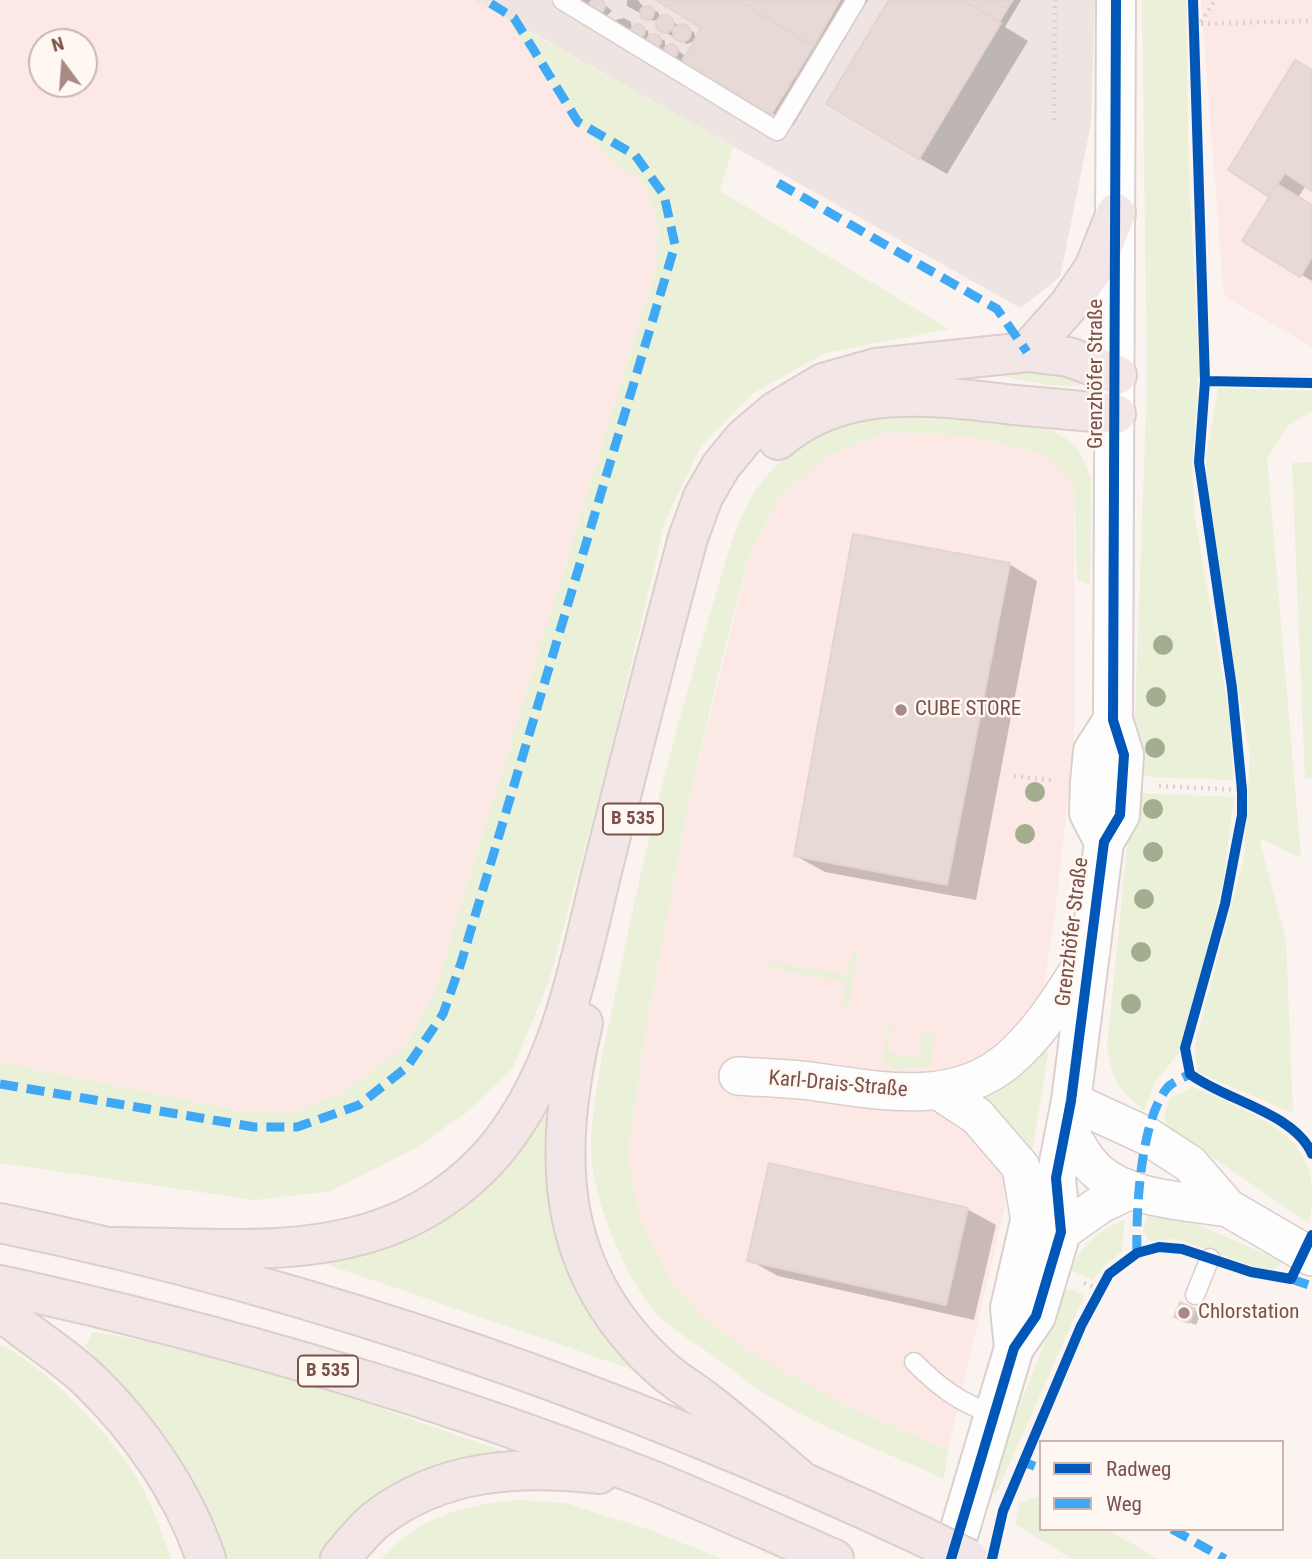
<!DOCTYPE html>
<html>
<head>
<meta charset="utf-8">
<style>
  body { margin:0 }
  #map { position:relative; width:1312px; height:1559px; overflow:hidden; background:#faf3ef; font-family:"Roboto Condensed",sans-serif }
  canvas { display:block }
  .legend { position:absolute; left:1039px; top:1440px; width:245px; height:91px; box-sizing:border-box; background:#fff7f2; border:2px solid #cbb5af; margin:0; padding:9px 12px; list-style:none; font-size:21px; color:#7c514b }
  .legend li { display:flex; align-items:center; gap:14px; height:35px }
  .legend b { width:35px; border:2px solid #cbb5af }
  .north { position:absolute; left:28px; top:28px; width:70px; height:70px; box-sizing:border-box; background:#fff7f2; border:2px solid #cbb5af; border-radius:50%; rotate:344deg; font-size:19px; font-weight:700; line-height:28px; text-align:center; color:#7c514b }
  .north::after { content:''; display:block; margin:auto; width:24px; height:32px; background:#a88a84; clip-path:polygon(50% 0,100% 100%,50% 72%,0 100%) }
</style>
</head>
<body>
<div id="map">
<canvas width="1312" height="1559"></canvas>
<ul class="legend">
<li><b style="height:9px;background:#0057b8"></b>Radweg</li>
<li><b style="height:9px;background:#3fa9f5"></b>Weg</li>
</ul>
<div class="north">N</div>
</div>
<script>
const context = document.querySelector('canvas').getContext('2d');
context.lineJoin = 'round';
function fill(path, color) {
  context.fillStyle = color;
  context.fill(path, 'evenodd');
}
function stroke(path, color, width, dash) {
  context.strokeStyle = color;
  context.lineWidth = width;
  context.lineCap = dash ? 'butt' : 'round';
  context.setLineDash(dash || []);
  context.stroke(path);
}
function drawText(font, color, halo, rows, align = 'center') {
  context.font = font + ' "Roboto Condensed",sans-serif';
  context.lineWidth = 5;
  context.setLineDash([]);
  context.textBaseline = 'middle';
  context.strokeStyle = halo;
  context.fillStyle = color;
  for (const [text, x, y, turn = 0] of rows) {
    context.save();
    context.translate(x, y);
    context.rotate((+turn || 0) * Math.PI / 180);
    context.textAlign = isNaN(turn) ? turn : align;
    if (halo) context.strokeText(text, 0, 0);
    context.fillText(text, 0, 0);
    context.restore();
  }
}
const commercial = new Path2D(`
  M 0,0 L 474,0 L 506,19 L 601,152 L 644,183 L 658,225 L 656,269 L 434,993 L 406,1045 L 345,1092 L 290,1113 L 237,1110 L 0,1062 ZM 42,42 L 84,42 L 84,84 L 42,84 Z
  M 1201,0 L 1312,0 L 1312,347 L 1224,296 Z
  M 887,432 L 968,436 L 1047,455 L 1074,484 L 1074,743 L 1056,905 L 1034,1056 L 1005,1206 L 948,1450 L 846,1406 L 748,1351 L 701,1316 L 672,1283 L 640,1219 L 628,1156 L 644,1040 L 689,802 L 750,553 L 782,494 L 829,455 Z`);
const industrial = new Path2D(`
  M 474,0 L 1095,0 L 1091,124 L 1060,277 L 1020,308 Z`);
const green = new Path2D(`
  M 1142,0 L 1186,0 L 1189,177 L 1199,371 L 1192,467 L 1195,518 L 1229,713 L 1233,780 L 1151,777 L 1133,772 L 1147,383 Z
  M 506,19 L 733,146 L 720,191 L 949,329 L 825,353 L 752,394 L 701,446 L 665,521 L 610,754 L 549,981 L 513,1068 L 466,1113 L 414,1149 L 331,1191 L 255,1200 L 0,1163 L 0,1062 L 237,1110 L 290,1113 L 345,1092 L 406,1045 L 434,993 L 656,269 L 658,225 L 644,183 L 601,152 Z
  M 995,370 L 1060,370 L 1078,376 L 1081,382 L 1078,386 L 1048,385 L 997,375 Z
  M 1218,388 L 1312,391 L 1312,411 L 1288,426 L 1267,459 L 1301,858 L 1259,838 L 1286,941 L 1293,1113 L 1197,1072 L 1195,1044 L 1244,858 L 1250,756 L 1209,521 L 1206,458 Z
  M 930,412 L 1052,430 L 1076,445 L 1091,477 L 1090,585 L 1077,580 L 1074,484 L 1047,455 L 968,436 L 887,432 L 829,455 L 782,494 L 750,553 L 722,658 L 689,802 L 644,1040 L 628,1156 L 640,1219 L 672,1283 L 701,1316 L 748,1351 L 846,1406 L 948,1450 L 944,1479 C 883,1451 818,1427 761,1391 C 745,1381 731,1368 716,1358 C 689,1338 660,1325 642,1295 C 618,1256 590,1191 591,1144 C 593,1086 609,1027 620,971 C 644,853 673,734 709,618 C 724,570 735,509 771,471 C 819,421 865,420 930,412 Z
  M 1312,462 L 1312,778 L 1305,778 L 1292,463 Z
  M 1136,793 L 1234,797 L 1223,883 L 1199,983 L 1178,1054 L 1156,1081 L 1144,1110 C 1118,1090 1113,1081 1107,1048 L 1132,796 Z
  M 853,951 L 858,955 L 849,1004 L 842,1007 L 846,982 L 769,968 L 770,961 L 847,975 Z
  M 888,1026 L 892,1026 L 887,1051 L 918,1058 L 923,1032 L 935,1034 L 930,1067 L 896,1069 L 884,1065 L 882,1060 Z
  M 1042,1048 L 1047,1049 L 1048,1055 L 1033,1147 L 1029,1150 L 965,1095 Z
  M 1193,1087 C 1240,1109 1312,1129 1312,1191 C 1312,1202 1312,1213 1308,1223 L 1166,1125 L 1164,1117 L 1170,1098 Z
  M 546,1104 L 634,1368 L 631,1369 L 323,1263 L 322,1260 Z
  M 1148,1216 L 1197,1224 L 1283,1262 L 1272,1270 L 1262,1269 L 1176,1239 L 1150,1241 L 1143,1231 Z
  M 1125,1219 L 1122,1252 L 1108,1262 L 1093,1280 L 1066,1268 L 1097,1234 Z
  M 1073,1289 L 1084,1296 L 996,1494 L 990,1492 L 1011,1427 L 1062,1299 L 1059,1290 Z
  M 93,1332 C 233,1352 367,1404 500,1450 L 501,1454 L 324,1559 L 226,1559 C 199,1474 143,1411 85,1346 Z
  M 0,1345 C 41,1362 112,1436 135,1475 C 150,1499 162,1532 171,1559 L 0,1559 Z
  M 1041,1496 L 1041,1529 L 1107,1529 L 1158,1559 L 1072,1559 L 1015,1524 L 1020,1503 Z
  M 517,1500 L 565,1503 L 647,1529 L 722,1559 L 381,1559 C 422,1516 460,1506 517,1500 Z`);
const shadow = new Path2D(`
  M 574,0 L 599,0 L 612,11 L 605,17 Z
  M 627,0 L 638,0 L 645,9 L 658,12 L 661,19 L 670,19 L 679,26 L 694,32 L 696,40 L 703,27 L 659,0 L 868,0 L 793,126 L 684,61 L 696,40 L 687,44 L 661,30 L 660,21 L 650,20 L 643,17 L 644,10 L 640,13 L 627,6 Z
  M 891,0 L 1021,0 L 1005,27 L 1028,41 L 947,174 L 919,158 Z
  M 624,18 L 631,22 L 632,29 L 642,28 L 648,31 L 649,39 L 658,37 L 665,41 L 665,48 L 672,47 L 679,51 L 684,55 L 681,62 L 666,55 L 667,49 L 658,51 L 652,47 L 650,40 L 634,36 L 633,30 L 616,26 L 616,20 Z
  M 1312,72 L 1312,189 L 1306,185 L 1298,198 L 1312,207 L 1312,281 L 1244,241 L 1272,196 Z
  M 1009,564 L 1037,581 L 976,900 L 825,872 L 796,856 Z
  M 967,1209 L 996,1225 L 974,1320 L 778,1276 L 749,1260 Z
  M 1194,1310 L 1201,1314 L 1196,1325 L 1183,1320 Z`);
const building = new Path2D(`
  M589 6a8 8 0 1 1 16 0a8 8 0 1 1-16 0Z
  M 656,0 L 737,0 L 814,46 L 771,115 L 682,62 L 701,28 Z
  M 737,0 L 840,0 L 814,46 Z
  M 889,0 L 962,0 L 1001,23 L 919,159 L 826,104 Z
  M 962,0 L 1013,0 L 999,22 Z
  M640 13a7 7 0 1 1 14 0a7 7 0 1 1-14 0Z
  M656 24a9 9 0 1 1 18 0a9 9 0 1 1-18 0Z
  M673 33a9 9 0 1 1 18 0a9 9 0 1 1-18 0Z
  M631 31a7 7 0 1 1 14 0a7 7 0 1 1-14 0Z
  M647 41a7 7 0 1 1 14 0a7 7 0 1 1-14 0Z
  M664 51a7 7 0 1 1 14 0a7 7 0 1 1-14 0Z
  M 1295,60 L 1312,70 L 1312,191 L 1285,173 L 1269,197 L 1228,170 Z
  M 1277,184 L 1312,205 L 1312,257 L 1300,277 L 1242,241 Z
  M 853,534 L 1010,563 L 947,885 L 794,856 Z
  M 769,1163 L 968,1208 L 946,1305 L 747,1261 Z
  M 1180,1302 L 1195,1309 L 1189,1323 L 1174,1317 Z`);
const path = new Path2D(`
  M 1201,22 L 1215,0
  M 1194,24 L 1312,21
  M 1054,120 L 1055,0
  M 1014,776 L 1056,781
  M 1159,786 L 1242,790
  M 1084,1283 L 1099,1289`);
const lane = new Path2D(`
  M 562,0 L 777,131 L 856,0
  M 1195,1295 L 1210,1258
  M 914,1362 C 939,1387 960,1403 993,1414`);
const street = new Path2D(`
  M 738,1076 C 764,1078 791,1078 817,1082 C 881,1091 953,1106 1007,1061 C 1043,1031 1066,989 1091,951
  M 939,1091 L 977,1116 L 1021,1167 L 1030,1221
  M 1071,1101 L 1147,1136 L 1190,1164 L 1228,1208 L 1312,1257
  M 1066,1125 C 1075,1141 1083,1158 1097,1171 C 1129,1200 1187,1201 1228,1208
  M 1061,1232 L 1101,1204 L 1131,1190`);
const secondary = new Path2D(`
  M 1104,842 L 1089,813 L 1090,782 L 1093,751 L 1113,720
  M 1014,1348 L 1010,1308 L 1030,1221 L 1056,1178
  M 951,1559 L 1014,1348 L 1036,1316 L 1061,1232 L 1056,1178 L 1071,1101 L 1104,842 L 1120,815 L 1124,755 L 1113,720 L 1116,0`);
const highway = new Path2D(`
  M 1027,352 L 1068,306 L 1094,268 L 1116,213
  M 778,440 C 845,382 935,396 1015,405 C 1048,408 1082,411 1116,414
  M 583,1023 C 552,1155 553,1270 661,1368 C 675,1381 693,1391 708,1403 C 739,1427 768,1453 798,1478
  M 0,1223 C 324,1290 623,1396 922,1536
  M 115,1247 C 198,1247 288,1257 368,1233 C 427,1216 480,1177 514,1125 C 564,1051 581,957 602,871 C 630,760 658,649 688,538 L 703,497 L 721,466 L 744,438 L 776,411 L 823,383 L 876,368 L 1027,352 L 1069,357 L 1117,375
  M 0,1285 C 220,1333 439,1397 649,1479 C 711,1504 772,1532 834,1559
  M 0,1310 C 28,1335 62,1354 89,1380 C 139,1428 184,1493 206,1559
  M 340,1559 C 351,1546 363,1530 377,1519 C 442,1469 520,1465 599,1474`);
const highwayBridge = new Path2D(`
  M 922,1536 L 969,1559`);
const quiet = new Path2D(`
  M 778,183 L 997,309 L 1027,352
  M 0,1084 L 254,1127 L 297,1127 L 359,1105 L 407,1067 L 443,1014 L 461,963 L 675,245 L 664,195 L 635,155 L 578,122 L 514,18 L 485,0
  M 1137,1253 C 1136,1211 1140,1122 1167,1088 C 1172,1082 1183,1078 1190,1074
  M 1291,1279 L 1312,1286
  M 1026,1456 L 1024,1462 L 1041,1469
  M 1172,1529 L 1225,1559`);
const cycleway = new Path2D(`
  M 1193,0 L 1205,381 L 1199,462 L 1232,688 L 1242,790 L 1242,815 L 1225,904 L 1185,1048 L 1190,1074 C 1224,1100 1295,1113 1312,1154
  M 1205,381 L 1312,383
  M 951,1559 L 1014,1348 L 1036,1316 L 1061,1232 L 1056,1178 L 1071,1101 L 1104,842 L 1120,815 L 1124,755 L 1113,720 L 1116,0
  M 992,1559 L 1003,1511 L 1081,1326 L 1109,1274 L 1137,1253 L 1159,1247 L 1182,1249 L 1251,1272 L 1291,1279 L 1312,1235`);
const trees = [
  [1163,645],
  [1156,697],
  [1155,748],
  [1035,792],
  [1153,809],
  [1025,834],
  [1153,852],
  [1144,899],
  [1141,952],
  [1131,1004]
];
const markers = [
  [901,710,7,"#a88a84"],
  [1184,1313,7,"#a88a84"]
];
const shields = [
  [633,819,60],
  [328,1371,60]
];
const shieldNames = [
  ["B 535",633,819],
  ["B 535",328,1371]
];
const streetNames = [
  ["Grenzhöfer Straße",1097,374,-90],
  ["Grenzhöfer Straße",1073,932,-83],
  ["Karl-Drais-Straße",838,1085,5]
];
const poiNames = [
  ["CUBE STORE",915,710],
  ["Chlorstation",1198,1313]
];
fill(commercial, '#fce9e6');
fill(industrial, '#eee4e1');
fill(green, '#ebf0d9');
fill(shadow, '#0003');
fill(building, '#e7d9d5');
stroke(building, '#e3d4d0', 2);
stroke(lane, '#d9cecb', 21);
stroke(street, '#d9cecb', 40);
stroke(secondary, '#dbd0cc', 42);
stroke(highway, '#dbcecb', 42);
stroke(path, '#ddd1cf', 4.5, [2, 5]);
stroke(lane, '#fefdfd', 18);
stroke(street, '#fefdfd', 37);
stroke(secondary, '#fefdfd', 38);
stroke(highway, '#f2e7e6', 38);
stroke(highwayBridge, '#dbcecb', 42, []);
stroke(highwayBridge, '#f2e7e6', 38);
stroke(quiet, '#3fa9f5', 9, [18, 9]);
stroke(cycleway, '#0057b8', 10);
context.fillStyle = '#a2ae8d';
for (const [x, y] of trees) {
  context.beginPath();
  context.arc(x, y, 10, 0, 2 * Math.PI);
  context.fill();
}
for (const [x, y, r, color] of markers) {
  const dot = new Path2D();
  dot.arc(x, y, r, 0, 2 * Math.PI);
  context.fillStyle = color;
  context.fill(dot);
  stroke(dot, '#fff7f2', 2.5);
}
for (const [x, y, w] of shields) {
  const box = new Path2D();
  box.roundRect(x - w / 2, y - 15.5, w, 31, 5);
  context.fillStyle = '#fff7f2';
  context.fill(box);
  stroke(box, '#7c514b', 2);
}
drawText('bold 19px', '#7c514b', null, shieldNames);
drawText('21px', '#7c514b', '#fff7f2', streetNames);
drawText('21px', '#7c514b', '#fff7f2', poiNames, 'left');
</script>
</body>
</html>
